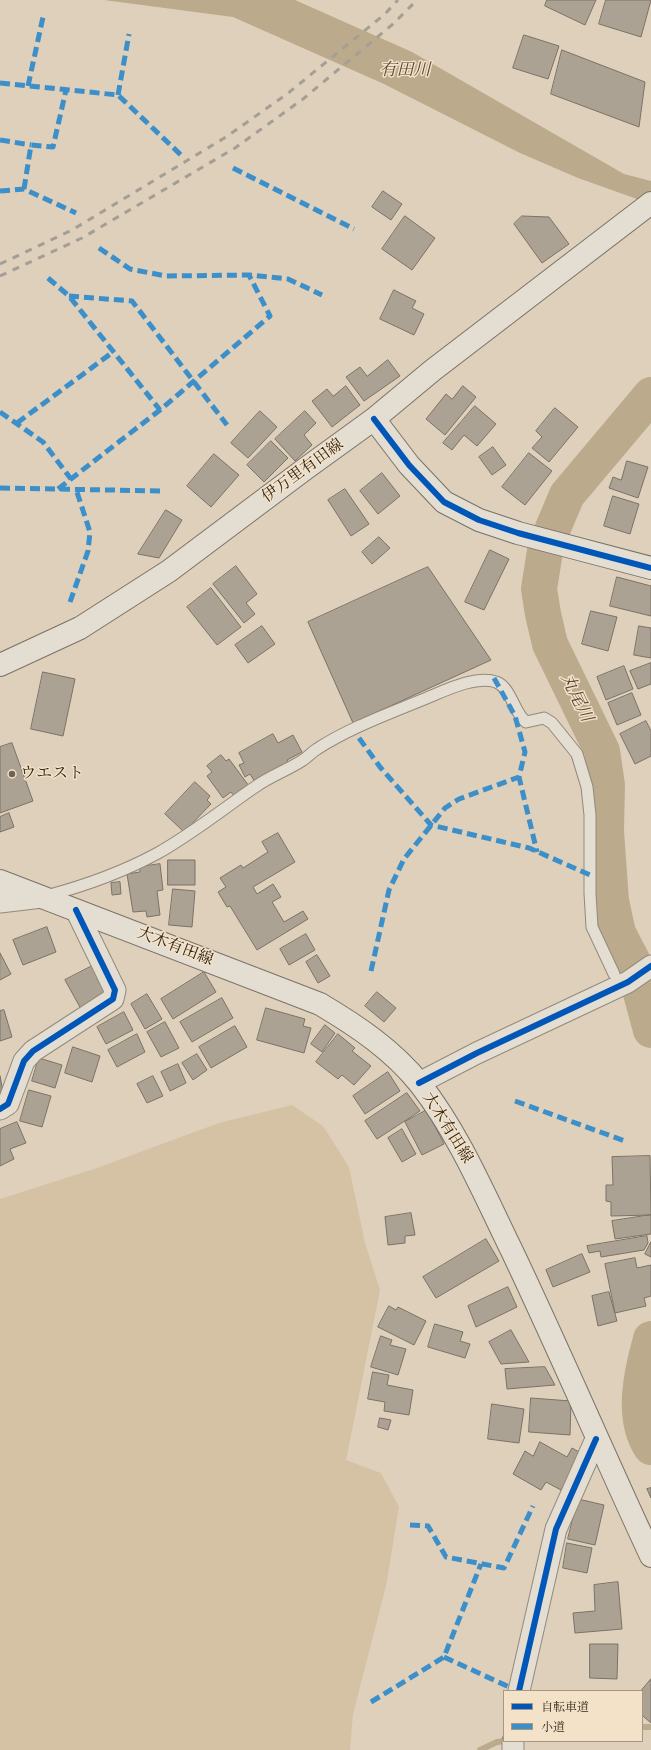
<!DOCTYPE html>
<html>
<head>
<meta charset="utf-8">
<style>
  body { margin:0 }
  #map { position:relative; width:651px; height:1750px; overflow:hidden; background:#ded0ba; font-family:Alegreya,"Noto Serif JP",serif }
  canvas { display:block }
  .legend { position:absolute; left:503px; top:1690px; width:140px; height:52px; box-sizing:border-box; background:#f3e2c8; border:1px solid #a69782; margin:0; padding:5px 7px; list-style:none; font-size:12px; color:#332718 }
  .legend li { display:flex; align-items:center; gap:8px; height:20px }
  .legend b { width:20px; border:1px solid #a69782 }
</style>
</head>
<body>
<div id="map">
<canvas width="651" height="1750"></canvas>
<ul class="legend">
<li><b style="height:5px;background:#0057b8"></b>自転車道</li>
<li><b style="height:5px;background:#3d8fc9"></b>小道</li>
</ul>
</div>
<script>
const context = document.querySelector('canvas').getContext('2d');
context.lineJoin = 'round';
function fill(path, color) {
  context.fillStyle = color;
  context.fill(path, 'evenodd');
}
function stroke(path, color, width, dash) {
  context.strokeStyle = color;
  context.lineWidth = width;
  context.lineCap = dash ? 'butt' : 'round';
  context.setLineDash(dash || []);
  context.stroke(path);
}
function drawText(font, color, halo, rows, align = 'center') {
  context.font = font + ' Alegreya,"Noto Serif JP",serif';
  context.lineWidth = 3;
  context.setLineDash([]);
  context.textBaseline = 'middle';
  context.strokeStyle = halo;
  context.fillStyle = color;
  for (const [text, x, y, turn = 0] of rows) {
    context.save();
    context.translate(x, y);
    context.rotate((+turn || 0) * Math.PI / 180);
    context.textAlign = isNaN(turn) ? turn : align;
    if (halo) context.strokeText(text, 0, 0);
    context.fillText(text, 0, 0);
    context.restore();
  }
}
const green = new Path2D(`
  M 292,1105 L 323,1126 L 349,1167 L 365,1243 L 380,1290 L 346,1460 L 381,1473 L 399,1507 L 386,1586 L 353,1714 L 350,1750 L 0,1750 L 0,1199 L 97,1168 L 219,1123 Z`);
const water = new Path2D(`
  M 104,0 L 295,0 L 412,52 L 624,174 L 651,181 L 651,204 L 578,178 L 520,153 L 384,84 L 233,17 Z`);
const stream = new Path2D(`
  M 642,1727 L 651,1727
  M 480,1750 L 497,1742 L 506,1741`);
const river = new Path2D(`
  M 651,395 L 567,495 L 553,528 L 545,551 L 539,589 L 543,614 L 550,644 L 602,751 L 607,785 L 606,831 L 611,901 L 618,933 L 632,960 L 651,1030
  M 651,1339 C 642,1371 631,1417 651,1447`);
const building = new Path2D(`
  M 547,0 L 596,0 L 585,25 L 545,6 Z
  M 606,0 L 651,0 L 641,37 L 599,24 Z
  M 524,35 L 559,46 L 548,79 L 513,68 Z
  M 562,50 L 645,82 L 639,127 L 551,94 Z
  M 383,191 L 402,204 L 391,220 L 372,207 Z
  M 405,216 L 435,238 L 412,270 L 382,249 Z
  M 522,216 L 549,217 L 569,244 L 542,263 L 514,224 Z
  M 394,290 L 416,301 L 412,308 L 424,314 L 414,335 L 380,319 Z
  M 388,360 L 400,376 L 364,401 L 346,377 L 360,367 L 367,376 Z
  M 346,386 L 360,405 L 332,427 L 312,401 L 327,389 L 333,396 Z
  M 463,386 L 476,397 L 445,435 L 426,419 L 446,394 L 452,399 Z
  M 475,406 L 496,424 L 477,446 L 464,435 L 452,450 L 443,443 Z
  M 555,408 L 578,427 L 549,462 L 532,448 L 542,437 L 536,431 Z
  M 260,411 L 277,427 L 248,458 L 231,443 Z
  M 305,411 L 316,423 L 304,435 L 312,445 L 295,461 L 275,439 Z
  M 271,441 L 288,458 L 264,482 L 247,465 Z
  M 493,447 L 506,465 L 492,475 L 479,457 Z
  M 529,453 L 552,471 L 525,505 L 502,487 Z
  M 214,454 L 239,475 L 211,507 L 187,486 Z
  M 627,461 L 648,467 L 638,498 L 609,488 L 613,477 L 621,480 Z
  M 382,473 L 400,496 L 378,514 L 360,491 Z
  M 345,489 L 369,524 L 351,536 L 328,500 Z
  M 613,496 L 639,504 L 630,534 L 604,526 Z
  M 166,510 L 182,520 L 159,558 L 138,554 Z
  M 379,537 L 390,548 L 372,564 L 362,552 Z
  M 490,550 L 509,559 L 484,610 L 465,602 Z
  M 236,566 L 257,594 L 246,603 L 255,614 L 244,623 L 213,584 Z
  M 428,567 L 491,660 L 353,723 L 308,622 Z
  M 617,577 L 651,586 L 651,616 L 610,606 Z
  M 211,588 L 241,627 L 217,645 L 187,607 Z
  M 591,611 L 617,617 L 608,651 L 582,644 Z
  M 262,626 L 275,644 L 248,663 L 235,645 Z
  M 639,626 L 651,628 L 651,658 L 634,655 Z
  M 651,663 L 651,684 L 638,689 L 630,671 Z
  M 624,666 L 633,689 L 606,700 L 597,677 Z
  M 43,672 L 75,679 L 63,736 L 31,729 Z
  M 632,693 L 641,715 L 617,725 L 608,703 Z
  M 646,721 L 651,731 L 651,756 L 635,764 L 620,734 Z
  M 273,734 L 278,743 L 293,735 L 302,752 L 287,760 L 289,763 L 255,782 L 250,774 L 245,777 L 239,765 L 244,763 L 239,753 Z
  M 12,743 L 33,801 L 0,813 L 0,747 Z
  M 221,755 L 226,761 L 229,759 L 249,786 L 235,797 L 231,792 L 223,798 L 207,776 L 212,772 L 207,766 Z
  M 195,782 L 210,796 L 207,800 L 211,804 L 184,832 L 165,814 Z
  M 9,813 L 14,827 L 0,832 L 0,817 Z
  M 278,833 L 295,862 L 253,887 L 257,894 L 273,884 L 281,897 L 272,902 L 284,922 L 303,911 L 308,919 L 257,950 L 230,906 L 227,907 L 218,892 L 226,887 L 220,878 L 241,865 L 243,868 L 268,852 L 262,842 Z
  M 168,860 L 195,860 L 195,885 L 168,885 Z
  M 160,864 L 163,890 L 157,891 L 160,915 L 147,917 L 146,911 L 133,912 L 127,874 L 140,872 L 140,867 Z
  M 120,882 L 121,894 L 112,895 L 111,883 Z
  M 173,889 L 195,891 L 192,927 L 169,925 Z
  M 47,927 L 56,952 L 23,965 L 13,940 Z
  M 306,934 L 315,950 L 289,965 L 280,949 Z
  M 0,953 L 11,974 L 0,980 Z
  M 317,955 L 330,976 L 318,983 L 306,962 Z
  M 96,964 L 111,993 L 81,1009 L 65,980 Z
  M 204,972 L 216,992 L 173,1019 L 161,999 Z
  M 377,992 L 396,1008 L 384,1022 L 365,1006 Z
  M 147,994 L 162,1019 L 145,1029 L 131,1004 Z
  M 222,998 L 233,1018 L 192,1042 L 180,1022 Z
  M 266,1008 L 305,1019 L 303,1026 L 311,1028 L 304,1053 L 257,1040 Z
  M 4,1010 L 12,1037 L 0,1041 L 0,1011 Z
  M 124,1012 L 133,1030 L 106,1044 L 97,1027 Z
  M 165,1022 L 179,1048 L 161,1057 L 147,1032 Z
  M 325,1025 L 335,1033 L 322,1052 L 311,1044 Z
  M 235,1026 L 247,1047 L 211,1068 L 199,1047 Z
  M 137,1034 L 145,1052 L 117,1067 L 108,1050 Z
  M 338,1034 L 355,1048 L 352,1051 L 371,1066 L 354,1085 L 342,1075 L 338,1079 L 316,1062 Z
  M 73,1047 L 100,1056 L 92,1082 L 65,1073 Z
  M 197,1054 L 207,1070 L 193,1080 L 182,1063 Z
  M 39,1058 L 62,1065 L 55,1088 L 32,1081 Z
  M 178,1064 L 186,1083 L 170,1091 L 161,1072 Z
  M 388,1072 L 400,1091 L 365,1114 L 353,1096 Z
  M 0,1076 L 4,1097 L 0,1098 Z
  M 153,1076 L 163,1096 L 147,1103 L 137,1084 Z
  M 29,1090 L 51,1096 L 42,1127 L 20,1121 Z
  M 407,1093 L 420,1111 L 377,1139 L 365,1121 Z
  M 427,1110 L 444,1144 L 422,1155 L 405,1122 Z
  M 17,1122 L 26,1143 L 10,1149 L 14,1159 L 0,1166 L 0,1129 Z
  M 402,1129 L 416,1154 L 402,1162 L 388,1138 Z
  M 650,1156 L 651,1215 L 611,1216 L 611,1202 L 606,1201 L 606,1185 L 613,1185 L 612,1157 Z
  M 411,1213 L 415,1235 L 405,1236 L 405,1243 L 388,1245 L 385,1217 Z
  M 651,1215 L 651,1234 L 615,1239 L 612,1221 Z
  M 647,1236 L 648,1243 L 644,1250 L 601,1257 L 600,1251 L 589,1253 L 587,1246 Z
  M 486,1239 L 499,1261 L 436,1298 L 423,1277 Z
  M 651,1242 L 651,1257 L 645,1254 Z
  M 582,1254 L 590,1272 L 553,1287 L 546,1270 Z
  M 635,1258 L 637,1268 L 651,1265 L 651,1296 L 644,1298 L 646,1306 L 615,1313 L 605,1264 Z
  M 508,1287 L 517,1307 L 476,1327 L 468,1306 Z
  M 609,1292 L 617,1321 L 598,1326 L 592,1296 Z
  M 389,1306 L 396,1310 L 398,1307 L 426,1321 L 414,1345 L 378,1327 Z
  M 435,1324 L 463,1332 L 460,1341 L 470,1344 L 465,1358 L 428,1347 Z
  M 511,1330 L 529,1362 L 501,1364 L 489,1342 Z
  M 381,1336 L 392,1340 L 390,1345 L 406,1349 L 398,1375 L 371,1367 Z
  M 545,1367 L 555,1385 L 507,1389 L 505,1369 Z
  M 373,1372 L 389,1375 L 387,1385 L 413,1390 L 409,1415 L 384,1411 L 385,1402 L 368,1399 Z
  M 531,1398 L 571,1401 L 570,1435 L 529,1432 Z
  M 492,1404 L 524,1409 L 519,1443 L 488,1439 Z
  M 380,1418 L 391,1420 L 388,1430 L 378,1427 Z
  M 540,1442 L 567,1457 L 572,1448 L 581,1453 L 561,1490 L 546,1482 L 541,1490 L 513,1474 L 525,1451 L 533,1456 Z
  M 651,1488 L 651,1498 L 647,1489 Z
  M 578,1499 L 604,1505 L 595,1545 L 568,1539 Z
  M 567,1543 L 592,1548 L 587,1573 L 563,1568 Z
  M 618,1582 L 622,1629 L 575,1633 L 573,1613 L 595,1611 L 594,1585 Z
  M 590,1644 L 618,1644 L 617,1679 L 590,1678 Z
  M 651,1679 L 651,1723 L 643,1716 L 642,1717 L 641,1691 Z`);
const lane = new Path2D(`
  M 46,896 C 84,886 123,872 158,853 C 192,834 223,809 255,787 C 270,776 288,770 303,760 C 308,757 312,752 317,749 C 351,727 391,713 429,697 C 446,690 477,675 496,682 C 511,687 514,713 526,722 L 544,718 L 552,723 L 577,754 L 587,787 L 590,815 L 590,893 L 592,927 L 614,974`);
const street = new Path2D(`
  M 0,902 L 42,897
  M 419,1083 L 477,1053 L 628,982 L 651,966
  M 0,1109 L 8,1104 L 24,1061 L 33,1051 L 113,999 L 115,990 L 76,910
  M 519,1691 L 556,1529 L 596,1439
  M 513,1750 L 513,1741`);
const secondary = new Path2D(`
  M 374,419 L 409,465 L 444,502 L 479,520 L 518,533 L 651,568
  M 0,665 L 80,628 L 169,571 L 305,469 L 374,419 L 433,370 L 651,203
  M 0,881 L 320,1004 C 357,1026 393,1050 420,1084 C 459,1134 484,1194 512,1251 C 560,1352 604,1455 651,1556`);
const rail = new Path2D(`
  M 0,264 L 72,230 L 226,137 L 287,94 L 385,14 L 398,0
  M 0,276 L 82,238 L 235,148 L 303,99 L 393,24 L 417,0`);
const quiet = new Path2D(`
  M 0,83 L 118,95 L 181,155
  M 28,86 L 43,17
  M 118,95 L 129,34
  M 0,140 L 31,145
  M 233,168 L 354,229
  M 24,189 L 31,145 L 53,147 L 66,90
  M 0,191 L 24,189 L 76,213
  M 99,248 L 130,269 L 166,276 L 249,275 L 288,279 L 322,295
  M 48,278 L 69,296 L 160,410
  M 69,296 L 132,301 L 227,425
  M 0,412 L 43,442 L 71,479
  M 17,423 L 113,352
  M 0,488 L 163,491
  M 58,489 L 160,410 L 270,316 L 249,275
  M 70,602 L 88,551 L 90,532 L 76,489
  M 494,678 L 515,716 L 525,752 L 519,777 L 537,852
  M 359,738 L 380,767 L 431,825 L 529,848 L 590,875
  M 371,971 L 389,890 L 404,859 L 445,808 L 459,799 L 519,777
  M 515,1101 L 625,1141
  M 410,1525 L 428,1526 L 446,1557 L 504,1568 L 533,1506
  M 444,1657 L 509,1687
  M 371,1702 L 444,1657 L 481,1564`);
const cycleway = new Path2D(`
  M 374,419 L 409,465 L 444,502 L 479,520 L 518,533 L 651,568
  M 419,1083 L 477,1053 L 628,982 L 651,966
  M 0,1109 L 8,1104 L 24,1061 L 33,1051 L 113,999 L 115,990 L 76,910
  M 519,1691 L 556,1529 L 596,1439`);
const markers = [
  [12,774,4,"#6f6251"]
];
const streetNames = [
  ["伊万里有田線",303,471,-36],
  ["大木有田線",175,947,21],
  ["大木有田線",447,1128,58]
];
const poiNames = [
  ["ウエスト",20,774]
];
const waterNames = [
  ["有田川",405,71],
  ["丸尾川",576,698,64]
];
fill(green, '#d5c2a4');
fill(water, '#bcaa8c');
stroke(stream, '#bcaa8c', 6);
stroke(river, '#bcaa8c', 36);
fill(building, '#aca294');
stroke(building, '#7b7266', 1);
stroke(lane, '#938a7c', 13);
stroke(street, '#938a7c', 23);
stroke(secondary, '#7b7266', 24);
stroke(lane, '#e4ddd2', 11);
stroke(street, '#e4ddd2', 21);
stroke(secondary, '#e4ddd2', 22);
stroke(rail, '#a49e95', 3, [7, 7]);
stroke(quiet, '#3d8fc9', 5, [10, 5]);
stroke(cycleway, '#0057b8', 6);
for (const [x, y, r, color] of markers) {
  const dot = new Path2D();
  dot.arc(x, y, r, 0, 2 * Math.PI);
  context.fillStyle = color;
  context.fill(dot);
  stroke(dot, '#f3e2c8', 1.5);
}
drawText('16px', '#332718', '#f3e2c8', streetNames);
drawText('16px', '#332718', '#f3e2c8', poiNames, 'left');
drawText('italic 17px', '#584935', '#f3e2c8', waterNames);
</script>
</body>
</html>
